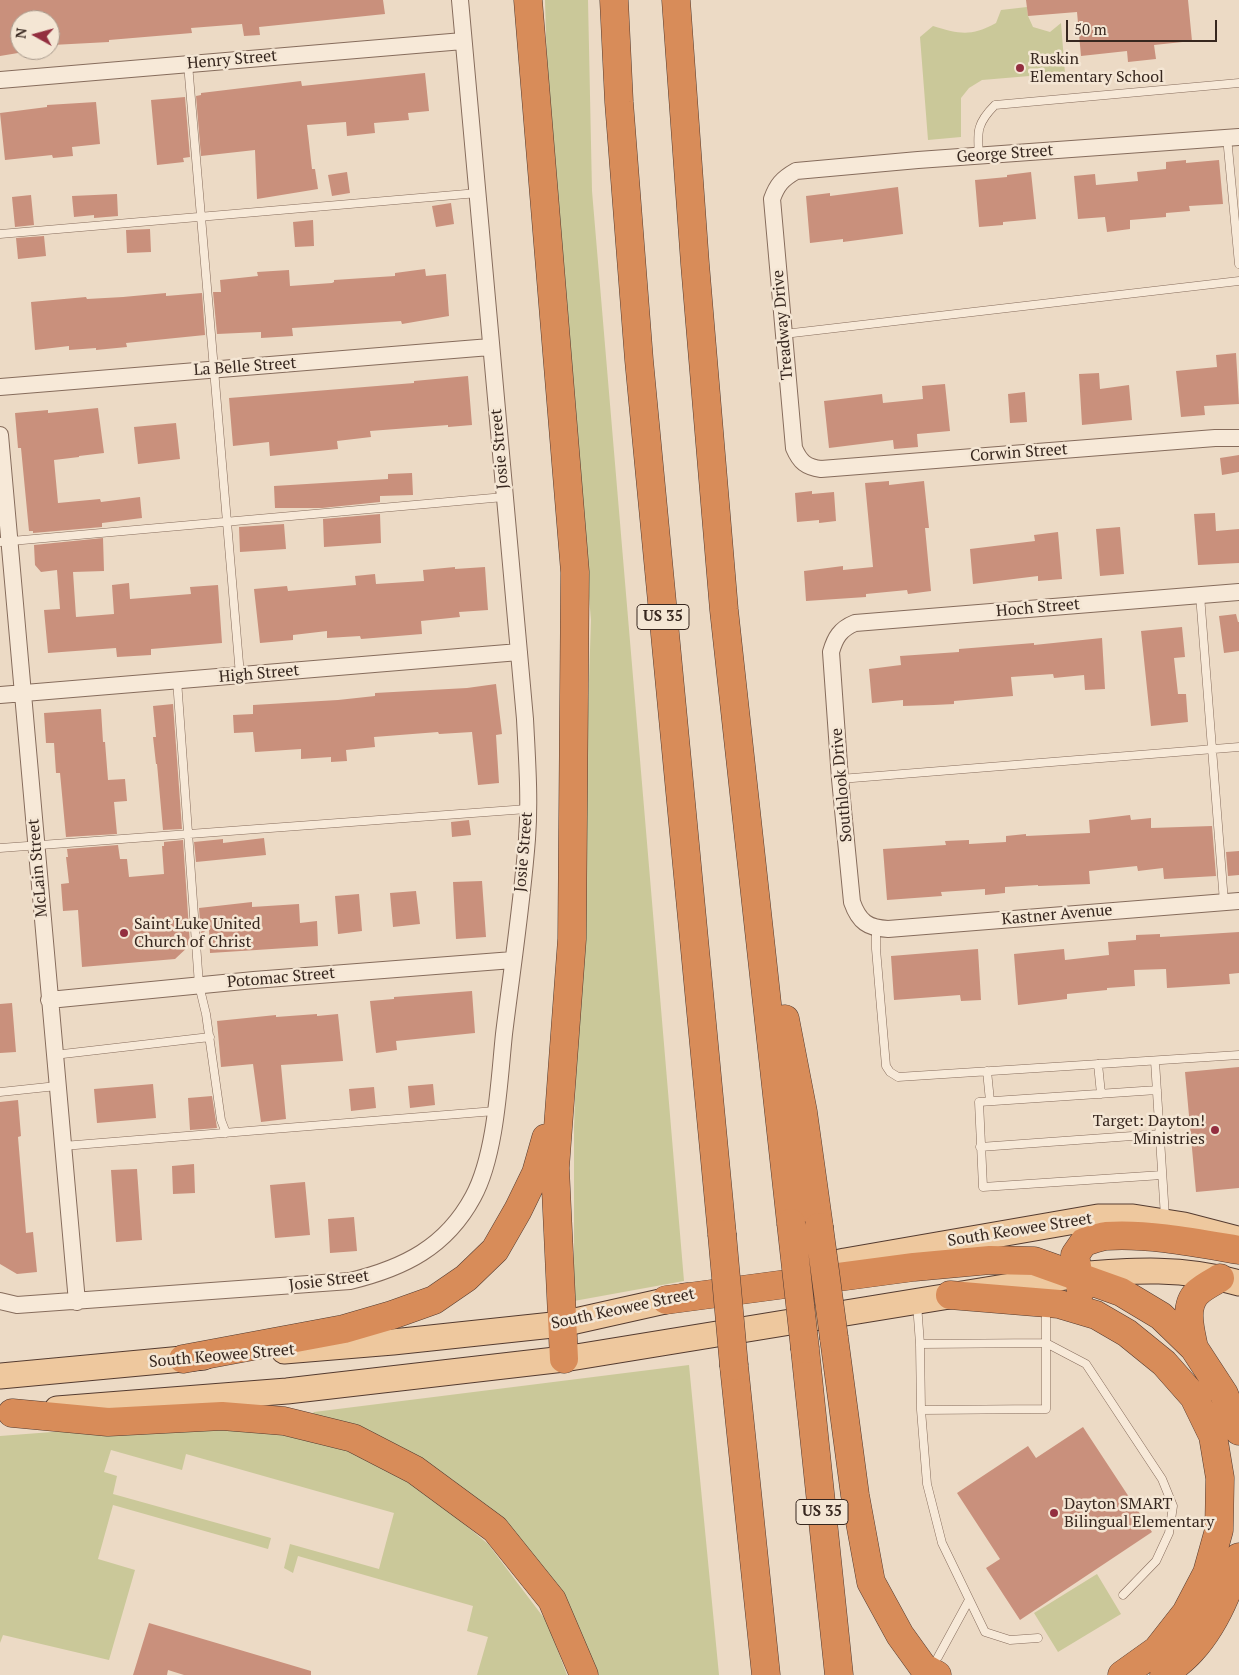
<!DOCTYPE html>
<html>
<head>
<meta charset="utf-8">
<style>
  body { margin:0 }
  #map { position:relative; width:1239px; height:1675px; overflow:hidden; background:#ecdac5; font-family:"PT Serif",serif }
  canvas { display:block }
  .north { position:absolute; left:10px; top:10px; width:50px; height:50px; box-sizing:border-box; background:#f4e6d4; border:1px solid #a89a8c; border-radius:50%; rotate:277deg; font-size:14px; font-weight:700; line-height:20px; text-align:center; color:#37271f }
  .north::after { content:''; display:block; margin:auto; width:18px; height:22px; background:#932e3f; clip-path:polygon(50% 0,100% 100%,50% 72%,0 100%) }
  .scale { position:absolute; left:1066px; top:20px; width:151px; height:22px; box-sizing:border-box; border:2px solid #37271f; border-top:0; padding-left:6px; font-size:15px; line-height:18px; white-space:nowrap; color:#37271f; -webkit-text-stroke:4px #f4e6d4; paint-order:stroke }
</style>
</head>
<body>
<div id="map">
<canvas width="1239" height="1675"></canvas>
<div class="north">N</div>
<div class="scale">50 m</div>
</div>
<script>
const context = document.querySelector('canvas').getContext('2d');
context.lineJoin = 'round';
function fill(path, color) {
  context.fillStyle = color;
  context.fill(path, 'evenodd');
}
function stroke(path, color, width, dash) {
  context.strokeStyle = color;
  context.lineWidth = width;
  context.lineCap = dash ? 'butt' : 'round';
  context.setLineDash(dash || []);
  context.stroke(path);
}
function drawText(font, color, halo, rows, align = 'center') {
  context.font = font + ' "PT Serif",serif';
  context.lineWidth = 5;
  context.setLineDash([]);
  context.textBaseline = 'middle';
  context.strokeStyle = halo;
  context.fillStyle = color;
  for (const [text, x, y, turn = 0] of rows) {
    context.save();
    context.translate(x, y);
    context.rotate((+turn || 0) * Math.PI / 180);
    context.textAlign = isNaN(turn) ? turn : align;
    if (halo) context.strokeText(text, 0, 0);
    context.fillText(text, 0, 0);
    context.restore();
  }
}
const green = new Path2D(`
  M 545,0 L 588,0 L 592,191 L 684,1281 L 574,1301 L 574,1128 L 591,620 L 549,140 Z
  M 1027,7 L 1028,16 L 1033,27 L 1050,32 L 1061,23 L 1065,73 L 982,80 L 969,88 L 961,98 L 961,137 L 928,140 L 920,37 L 933,26 C 960,34 970,37 996,23 L 1001,10 Z
  M 689,1365 L 719,1675 L 597,1675 L 502,1525 L 453,1480 L 404,1449 L 311,1416 L 314,1412 Z
  M 217,1425 L 292,1432 L 362,1454 L 423,1489 L 488,1544 L 547,1622 L 567,1675 L 477,1675 L 488,1637 L 467,1631 L 473,1606 L 298,1556 L 293,1573 L 284,1568 L 290,1544 L 379,1569 L 394,1513 L 186,1454 L 182,1470 L 111,1450 L 104,1472 L 117,1476 L 113,1494 L 271,1538 L 268,1549 L 113,1505 L 98,1559 L 135,1570 L 109,1660 L 3,1635 L 0,1643 L 0,1436 L 52,1432 Z
  M 1097,1574 L 1121,1614 L 1058,1652 L 1034,1613 Z`);
const building = new Path2D(`
  M 0,0 L 383,0 L 385,14 L 259,27 L 260,35 L 244,36 L 242,24 L 191,28 L 192,33 L 109,40 L 109,42 L 52,45 L 50,20 L 20,20 L 20,45 L 17,45 L 18,53 L 0,56 Z
  M 1026,0 L 1188,0 L 1192,41 L 1154,45 L 1156,59 L 1128,62 L 1127,51 L 1081,56 L 1077,12 L 1028,16 Z
  M 425,73 L 429,111 L 408,113 L 409,120 L 374,123 L 375,133 L 347,136 L 346,122 L 307,125 L 312,169 L 315,169 L 318,189 L 257,199 L 255,150 L 201,156 L 196,96 L 201,95 L 201,93 L 301,81 L 302,86 Z
  M 185,97 L 190,157 L 183,158 L 184,162 L 157,165 L 151,100 Z
  M 96,102 L 100,144 L 72,147 L 73,156 L 53,158 L 52,155 L 5,160 L 0,113 L 47,107 L 47,105 Z
  M 1186,160 L 1186,163 L 1219,160 L 1223,204 L 1189,206 L 1190,211 L 1166,213 L 1166,217 L 1130,220 L 1130,229 L 1107,232 L 1105,217 L 1078,219 L 1074,176 L 1095,174 L 1096,185 L 1138,181 L 1137,172 L 1166,169 L 1166,162 Z
  M 347,172 L 350,193 L 332,196 L 328,175 Z
  M 1031,172 L 1036,219 L 1003,222 L 1003,225 L 979,227 L 975,180 L 1007,177 L 1007,175 Z
  M 898,187 L 903,234 L 843,242 L 843,239 L 810,243 L 806,196 L 830,193 L 830,196 Z
  M 117,194 L 118,216 L 94,218 L 94,215 L 74,217 L 72,196 Z
  M 31,195 L 34,225 L 15,227 L 12,197 Z
  M 451,203 L 454,224 L 436,227 L 432,206 Z
  M 313,220 L 314,246 L 295,247 L 293,222 Z
  M 150,229 L 151,252 L 127,253 L 126,230 Z
  M 44,236 L 46,256 L 18,259 L 16,238 Z
  M 425,269 L 426,276 L 446,274 L 449,316 L 402,324 L 401,321 L 292,328 L 293,336 L 261,338 L 261,332 L 217,334 L 213,292 L 221,292 L 220,280 L 258,276 L 257,272 L 289,270 L 290,286 L 332,283 L 334,282 L 334,280 L 395,276 L 395,273 Z
  M 166,293 L 166,296 L 202,293 L 205,335 L 126,343 L 127,347 L 96,350 L 96,348 L 69,350 L 69,346 L 35,350 L 31,302 L 86,297 L 87,299 L 123,297 Z
  M 1236,353 L 1239,404 L 1204,406 L 1205,415 L 1181,417 L 1176,371 L 1217,367 L 1216,355 Z
  M 1099,373 L 1100,389 L 1129,385 L 1132,420 L 1082,425 L 1079,374 Z
  M 468,376 L 472,425 L 448,427 L 448,425 L 370,431 L 371,437 L 337,441 L 338,449 L 270,456 L 269,442 L 233,446 L 229,398 L 414,383 L 414,381 Z
  M 945,384 L 950,431 L 917,434 L 918,447 L 894,449 L 893,440 L 829,448 L 824,401 L 882,394 L 883,403 L 923,399 L 922,386 Z
  M 1025,392 L 1027,422 L 1010,423 L 1008,394 Z
  M 98,408 L 104,453 L 79,456 L 79,457 L 54,460 L 58,503 L 100,499 L 101,502 L 140,497 L 142,518 L 102,523 L 102,527 L 33,533 L 33,531 L 29,531 L 21,448 L 18,448 L 15,413 L 48,410 L 48,413 Z
  M 176,423 L 180,459 L 138,464 L 134,427 Z
  M 1239,455 L 1239,472 L 1222,475 L 1220,458 Z
  M 412,473 L 413,495 L 380,496 L 380,502 L 322,508 L 275,508 L 274,486 L 388,479 L 388,474 Z
  M 889,481 L 889,485 L 924,481 L 929,528 L 925,528 L 931,591 L 908,594 L 907,590 L 866,594 L 866,597 L 806,601 L 804,571 L 843,566 L 843,570 L 873,567 L 865,483 Z
  M 812,491 L 812,494 L 834,492 L 836,521 L 819,523 L 819,520 L 797,522 L 795,493 Z
  M 1215,513 L 1216,531 L 1239,529 L 1239,563 L 1198,565 L 1194,514 Z
  M 380,514 L 381,543 L 324,547 L 323,519 Z
  M 284,524 L 286,549 L 240,552 L 239,527 Z
  M 1120,527 L 1124,574 L 1100,576 L 1096,529 Z
  M 1058,532 L 1062,579 L 1038,581 L 1038,576 L 973,584 L 970,549 L 1035,541 L 1034,535 Z
  M 103,538 L 104,571 L 73,572 L 76,617 L 114,614 L 112,585 L 129,583 L 130,599 L 191,594 L 190,587 L 218,585 L 222,643 L 151,649 L 151,655 L 117,657 L 116,648 L 48,653 L 44,610 L 60,609 L 57,570 L 41,572 L 35,565 L 34,545 Z
  M 455,567 L 455,569 L 485,567 L 488,610 L 459,612 L 460,617 L 421,621 L 422,634 L 361,639 L 360,636 L 327,638 L 327,631 L 293,635 L 293,640 L 260,643 L 254,589 L 287,586 L 288,591 L 356,585 L 355,576 L 375,574 L 376,584 L 424,581 L 423,570 Z
  M 1236,614 L 1238,622 L 1239,622 L 1239,651 L 1224,653 L 1219,616 Z
  M 1182,627 L 1185,657 L 1174,658 L 1178,694 L 1186,694 L 1188,722 L 1151,726 L 1141,631 Z
  M 1102,638 L 1105,689 L 1085,690 L 1084,675 L 1054,678 L 1053,674 L 1011,677 L 1013,696 L 954,701 L 954,704 L 934,705 L 903,706 L 903,700 L 872,703 L 869,669 L 901,665 L 900,656 L 959,652 L 959,649 L 1034,643 L 1034,645 Z
  M 496,684 L 502,734 L 496,735 L 499,783 L 478,785 L 472,732 L 439,734 L 438,732 L 374,737 L 375,747 L 346,750 L 347,761 L 331,762 L 331,757 L 301,759 L 301,749 L 255,752 L 253,732 L 234,733 L 233,715 L 253,714 L 253,705 L 338,700 L 375,696 L 375,693 L 467,688 Z
  M 173,704 L 182,829 L 163,830 L 157,764 L 156,764 L 153,737 L 156,737 L 153,706 Z
  M 101,709 L 103,742 L 105,742 L 108,780 L 125,779 L 127,801 L 114,802 L 117,834 L 66,837 L 60,773 L 56,773 L 54,743 L 46,743 L 44,713 Z
  M 1130,815 L 1131,820 L 1151,818 L 1151,828 L 1212,826 L 1216,876 L 1164,879 L 1163,868 L 1138,871 L 1137,866 L 1089,871 L 1090,884 L 1038,886 L 1038,885 L 1005,887 L 1005,893 L 985,895 L 985,889 L 941,892 L 942,896 L 887,900 L 883,849 L 946,845 L 945,841 L 969,840 L 969,844 L 1006,842 L 1006,836 L 1026,834 L 1026,836 L 1090,833 L 1089,820 Z
  M 469,820 L 471,835 L 452,837 L 451,822 Z
  M 264,838 L 266,855 L 196,862 L 194,842 L 223,839 L 223,843 Z
  M 183,840 L 190,945 L 175,959 L 82,967 L 78,910 L 63,911 L 61,884 L 69,883 L 66,857 L 68,857 L 67,849 L 118,845 L 120,859 L 127,859 L 129,877 L 164,874 L 162,846 L 164,846 L 164,842 Z
  M 1239,851 L 1239,875 L 1228,876 L 1226,852 Z
  M 482,881 L 486,937 L 456,939 L 453,882 Z
  M 416,891 L 420,924 L 393,927 L 390,893 Z
  M 359,894 L 362,931 L 338,934 L 335,896 Z
  M 252,902 L 252,907 L 299,904 L 300,923 L 317,921 L 318,946 L 210,953 L 209,928 L 201,935 L 199,908 Z
  M 1239,932 L 1239,973 L 1229,974 L 1230,984 L 1167,988 L 1166,969 L 1134,970 L 1135,986 L 1107,988 L 1107,990 L 1067,994 L 1067,999 L 1018,1005 L 1014,954 L 1064,949 L 1065,960 L 1109,955 L 1108,942 L 1136,940 L 1136,935 L 1160,934 L 1160,937 Z
  M 978,949 L 981,1000 L 961,1001 L 960,995 L 894,1000 L 891,956 Z
  M 472,991 L 475,1033 L 396,1041 L 397,1050 L 376,1053 L 370,1001 L 394,999 L 394,997 Z
  M 12,1003 L 16,1052 L 0,1053 L 0,1004 Z
  M 317,1014 L 317,1016 L 338,1014 L 343,1061 L 281,1065 L 286,1119 L 261,1122 L 253,1064 L 221,1067 L 217,1021 L 276,1015 L 276,1017 Z
  M 1239,1067 L 1239,1188 L 1196,1192 L 1185,1072 Z
  M 153,1084 L 156,1118 L 97,1123 L 94,1089 Z
  M 433,1084 L 435,1105 L 410,1108 L 408,1086 Z
  M 374,1087 L 376,1108 L 351,1111 L 349,1089 Z
  M 212,1096 L 217,1128 L 190,1130 L 188,1098 Z
  M 18,1100 L 21,1136 L 18,1137 L 26,1233 L 33,1232 L 37,1272 L 17,1274 L 0,1264 L 0,1102 Z
  M 194,1164 L 195,1193 L 173,1194 L 172,1166 Z
  M 137,1169 L 142,1240 L 116,1242 L 111,1170 Z
  M 305,1182 L 310,1235 L 275,1238 L 270,1185 Z
  M 354,1217 L 357,1251 L 330,1253 L 328,1219 Z
  M 1083,1427 L 1152,1532 L 1020,1620 L 986,1568 L 1000,1559 L 957,1493 L 1028,1446 L 1036,1458 Z
  M 149,1623 L 311,1671 L 311,1675 L 184,1675 L 168,1670 L 167,1675 L 133,1675 Z`);
const service = new Path2D(`
  M 188,64 L 240,675
  M 1227,137 L 1239,264
  M 979,156 C 977,131 977,123 995,105 L 1239,83
  M 0,234 L 478,193
  M 784,334 L 1239,281
  M 0,542 L 504,497
  M 1200,595 L 1224,902
  M 177,680 L 199,985 L 206,1014 L 221,1120 L 226,1133
  M 840,779 L 1239,747
  M 0,848 L 527,809
  M 876,928 L 876,949 L 886,1066 L 890,1072 L 898,1077 L 1239,1055
  M 54,1055 L 210,1037
  M 1155,1061 L 1165,1217
  M 1098,1064 L 1101,1094
  M 987,1071 L 990,1101
  M 1157,1090 L 979,1102 L 983,1187 L 1162,1175
  M 0,1092 L 57,1086
  M 63,1146 L 495,1111
  M 980,1147 L 1160,1134
  M 917,1304 L 920,1344
  M 1046,1307 C 1046,1341 1046,1375 1046,1409 L 921,1410 L 920,1344 L 1046,1343 L 1086,1364 L 1162,1479 L 1173,1506 L 1169,1533 L 1156,1561 L 1123,1595
  M 921,1410 L 927,1484 L 942,1543 L 985,1632 L 1010,1640 L 1038,1638
  M 938,1657 L 969,1600`);
const minor = new Path2D(`
  M 0,80 L 463,41
  M 1239,137 L 918,160 L 796,171 C 782,179 777,185 772,199 L 794,448 C 800,462 806,467 821,469 L 1215,438 L 1239,438
  M 0,387 L 490,347
  M 0,435 L 77,1302
  M 1239,592 L 855,623 C 840,629 835,638 831,652 L 840,779 L 852,902 C 859,922 868,928 888,929 L 1239,901
  M 0,695 L 519,652
  M 49,1000 L 254,980 L 513,960
  M 0,1301 L 17,1305 L 350,1281 C 404,1268 446,1247 473,1197 C 496,1155 499,1082 504,1034 C 512,969 522,904 527,839 C 530,799 527,759 525,719 L 460,0`);
const primary = new Path2D(`
  M 804,1270 L 845,1261 L 1098,1217 L 1133,1217 L 1184,1225 L 1234,1238
  M 284,1351 L 393,1342 L 562,1324 L 687,1296
  M 0,1376 L 204,1357
  M 57,1409 L 287,1391 L 564,1359 L 1078,1275 C 1134,1270 1184,1267 1239,1283`);
const motorway = new Path2D(`
  M 528,0 L 575,572 L 572,939 L 555,1168 L 564,1359
  M 614,0 L 619,102 L 639,360 L 722,1234
  M 676,0 L 695,264 L 724,610 L 791,1223
  M 785,1019 L 803,1112 L 819,1227
  M 1081,1290 L 1075,1255 L 1084,1242 C 1091,1240 1099,1237 1106,1236 C 1148,1233 1198,1243 1239,1250
  M 950,1295 L 1059,1304 L 1096,1315 L 1127,1333 L 1164,1363 L 1194,1397 L 1213,1436 L 1220,1478 L 1219,1530 L 1207,1573 L 1186,1613 L 1157,1650 L 1122,1675
  M 666,1300 L 914,1267 L 990,1260 L 1034,1261 L 1121,1292 L 1161,1316 L 1194,1348 L 1224,1394 L 1239,1431
  M 834,1338 L 855,1495 L 871,1582 L 900,1635 L 923,1667 L 937,1675
  M 1194,1348 C 1191,1332 1183,1307 1197,1293 C 1203,1287 1213,1282 1220,1278
  M 805,1349 L 839,1675
  M 183,1359 L 344,1329 L 392,1315 L 434,1300 L 466,1278 L 495,1250 L 518,1210 L 536,1173 L 546,1138
  M 734,1366 L 766,1675
  M 12,1413 L 108,1422 L 222,1416 L 284,1421 L 353,1438 L 415,1470 L 495,1529 L 552,1600 L 584,1675
  M 1164,1675 C 1173,1667 1183,1660 1191,1651 C 1215,1625 1229,1591 1239,1557`);
const motorwayBridge = new Path2D(`
  M 791,1223 L 805,1349
  M 819,1227 L 834,1338
  M 722,1234 L 734,1366`);
const markers = [
  [1020,68,5,"#932e3f"],
  [124,933,5,"#932e3f"],
  [1215,1130,5,"#932e3f"],
  [1054,1513,5,"#932e3f"]
];
const shields = [
  [663,617,52],
  [822,1512,52]
];
const shieldNames = [
  ["US 35",663,617],
  ["US 35",822,1512]
];
const poiNames = [
  ["Ruskin",1030,59],
  ["Elementary School",1030,77],
  ["Saint Luke United",134,924],
  ["Church of Christ",134,942],
  ["Target: Dayton!",1205,1121,"right"],
  ["Ministries",1205,1139,"right"],
  ["Dayton SMART",1064,1504],
  ["Bilingual Elementary",1064,1522]
];
const streetNames = [
  ["Henry Street",232,60,-5],
  ["George Street",1005,154,-4],
  ["Treadway Drive",783,325,-95],
  ["La Belle Street",245,367,-4],
  ["Josie Street",500,449,-95],
  ["Corwin Street",1019,453,-4],
  ["Hoch Street",1038,608,-5],
  ["High Street",259,674,-5],
  ["Southlook Drive",842,785,-95],
  ["Josie Street",524,852,-85],
  ["McLain Street",38,868,-95],
  ["Kastner Avenue",1057,915,-5],
  ["Potomac Street",281,978,-5],
  ["South Keowee Street",1020,1230,-9],
  ["Josie Street",329,1281,-7],
  ["South Keowee Street",623,1309,-12],
  ["South Keowee Street",222,1356,-5]
];
fill(green, '#cac899');
fill(building, '#c9907c');
stroke(service, '#866c5c', 9);
stroke(minor, '#866c5c', 18);
stroke(primary, '#543b30', 27);
stroke(motorway, '#543b30', 29);
stroke(service, '#f7e9d8', 8);
stroke(minor, '#f7e9d8', 16);
stroke(primary, '#eec89e', 25);
stroke(motorway, '#d88c59', 28);
stroke(motorwayBridge, '#543b30', 29, []);
stroke(motorwayBridge, '#d88c59', 28);
for (const [x, y, r, color] of markers) {
  const dot = new Path2D();
  dot.arc(x, y, r, 0, 2 * Math.PI);
  context.fillStyle = color;
  context.fill(dot);
  stroke(dot, '#f4e6d4', 2);
}
for (const [x, y, w] of shields) {
  const box = new Path2D();
  box.roundRect(x - w / 2, y - 12.5, w, 25, 4);
  context.fillStyle = '#f4e6d4';
  context.fill(box);
  stroke(box, '#37271f', 1);
}
drawText('bold 15px', '#37271f', null, shieldNames);
drawText('16px', '#37271f', '#f4e6d4', poiNames, 'left');
drawText('16px', '#37271f', '#f4e6d4', streetNames);
</script>
</body>
</html>
